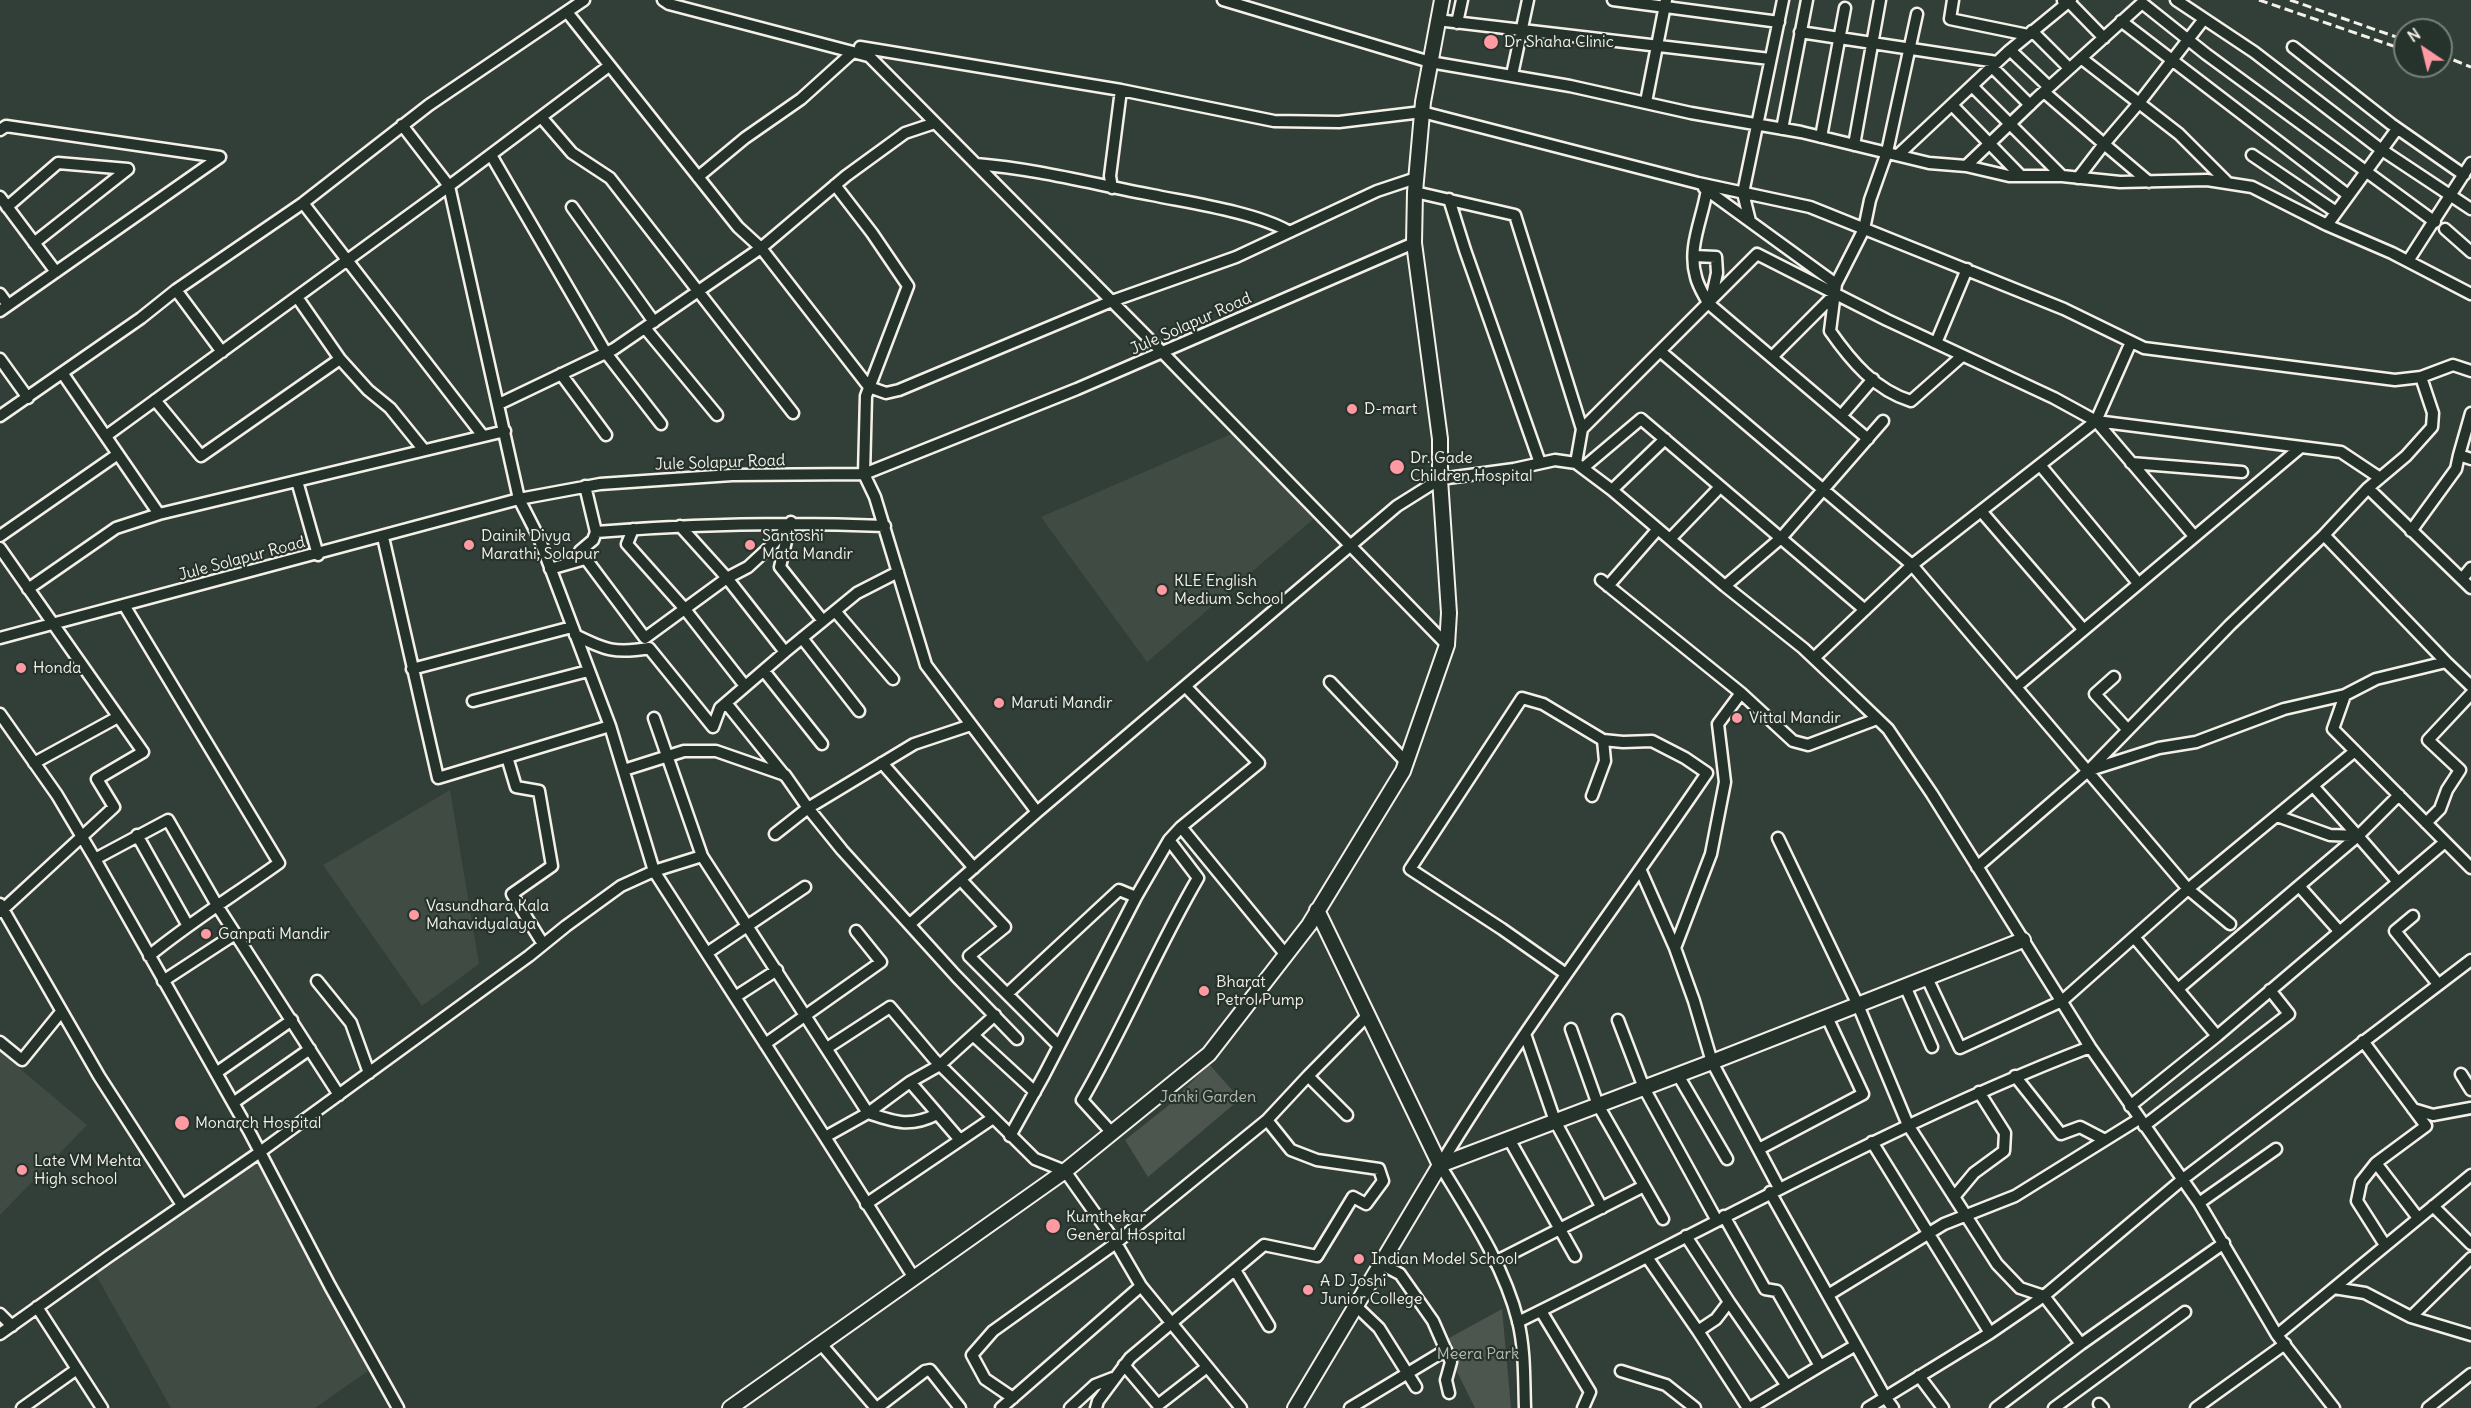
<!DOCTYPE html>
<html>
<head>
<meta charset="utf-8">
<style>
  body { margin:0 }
  #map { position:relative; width:2471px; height:1408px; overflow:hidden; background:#323e38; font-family:Delius,sans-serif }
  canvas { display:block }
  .north { position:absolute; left:2393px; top:18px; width:60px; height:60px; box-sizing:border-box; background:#26332d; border:2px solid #787f78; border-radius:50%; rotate:325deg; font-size:16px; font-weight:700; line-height:24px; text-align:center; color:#f4f1e8 }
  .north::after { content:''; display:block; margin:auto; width:21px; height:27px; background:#ff9aa2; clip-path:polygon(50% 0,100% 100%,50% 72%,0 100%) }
</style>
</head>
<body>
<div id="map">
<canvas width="2471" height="1408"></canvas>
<div class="north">N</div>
</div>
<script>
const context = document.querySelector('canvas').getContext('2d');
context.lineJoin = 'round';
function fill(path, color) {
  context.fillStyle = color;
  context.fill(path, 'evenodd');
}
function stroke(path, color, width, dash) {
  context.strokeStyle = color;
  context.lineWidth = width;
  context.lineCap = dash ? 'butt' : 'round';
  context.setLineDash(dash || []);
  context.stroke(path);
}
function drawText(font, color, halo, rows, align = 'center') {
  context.font = font + ' Delius,sans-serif';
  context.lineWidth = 4.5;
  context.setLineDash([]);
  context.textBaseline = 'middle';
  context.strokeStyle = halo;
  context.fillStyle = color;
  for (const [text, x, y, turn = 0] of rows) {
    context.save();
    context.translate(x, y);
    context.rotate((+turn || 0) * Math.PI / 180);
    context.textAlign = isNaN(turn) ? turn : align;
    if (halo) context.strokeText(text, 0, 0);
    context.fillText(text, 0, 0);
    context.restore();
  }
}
const built = new Path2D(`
  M 1238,431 L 1318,515 L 1147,662 L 1041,517 Z
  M 450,790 L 479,964 L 422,1006 L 323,865 Z
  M 0,1052 L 87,1125 L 0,1215 Z
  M 260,1152 L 375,1366 L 315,1408 L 171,1408 L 92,1268 Z`);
const green = new Path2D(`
  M 1209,1064 L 1240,1099 L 1148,1177 L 1125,1140 L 1169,1105 Z
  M 1502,1309 L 1511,1408 L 1475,1408 L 1442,1342 Z`);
const minor = new Path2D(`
  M 663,0 L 669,4 L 868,56
  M 1223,0 L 1430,62 L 1570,86 L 1691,113 L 1801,132 L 1929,163 L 1966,166 L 2009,176 L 2062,176 L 2120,182 L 2207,180 L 2252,187 L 2327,225 L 2392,253 L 2471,294
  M 1613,0 L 1779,22
  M 1953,0 L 1950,19 L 2028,35
  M 2176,0 L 2254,52 L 2379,148 L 2471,209
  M 2063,1 L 2069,2 L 2104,38
  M 567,12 L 738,227 L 761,248 L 869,387 L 886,393 L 899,390 L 1112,301 L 1236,257 L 1377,191 L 1416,178
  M 1437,20 L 1770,59
  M 2121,21 L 2348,195
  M 1457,23 L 1462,0
  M 2032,31 L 2069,68
  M 1800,32 L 1997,62
  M 860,47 L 1121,90 L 1274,121 L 1339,122 L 1422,112 L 1698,183 L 1810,207 L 2064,309 L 2144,348 L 2395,380 L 2421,377 L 2453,365 L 2471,371
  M 860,47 L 1163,353 L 1447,645
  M 2293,47 L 2391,124 L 2464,175
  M 2010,50 L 2049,87
  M 2081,58 L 2179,134 L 2228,183
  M 1992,67 L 2030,105
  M 1512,75 L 1528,0
  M 1972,86 L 2062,176
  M 2044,92 L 2104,144 L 2078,178
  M 1646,102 L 1666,0
  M 1952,105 L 2021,176
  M 541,117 L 572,153 L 610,178 L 793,413
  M 1782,129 L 1807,0
  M 0,130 L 6,126 L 220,157 L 0,311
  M 1821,137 L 1845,8
  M 1854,145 L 1880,0
  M 491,155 L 606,353 L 661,424
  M 1898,155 L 2010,50 L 2071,0
  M 2252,155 L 2336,212
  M 976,164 C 1037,169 1093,184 1152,195 C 1191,203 1254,212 1288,231
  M 1966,166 L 2037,98 L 2142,3 L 2206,54 L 2435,222
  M 698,177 L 745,138 L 801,99 L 853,52
  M 2149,182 L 2104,144 L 2139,103 L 2204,19
  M 835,185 L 872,233 L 908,286 L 866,396 L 864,474 L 875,497 L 926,665 L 1037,812
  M 1112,188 L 1110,176 L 1121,90
  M 1704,188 L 1836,284 L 1830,331 C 1851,361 1875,390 1911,401 L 1962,356
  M 1707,189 C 1703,218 1687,247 1696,277 C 1698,286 1704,295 1708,303 L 1868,439
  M 1415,192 L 1515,215 L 1582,429 L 1576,463
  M 0,197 L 56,272
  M 1449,199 L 1465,250 L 1540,463
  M 303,203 L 483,436
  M 7,207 L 58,163 L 128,169 L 34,243
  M 572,207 L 654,322
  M 1750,221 L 1743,193 L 1783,0
  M 2327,225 L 2397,129
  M 2445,229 L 2471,252
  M 1694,256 L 1716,257 L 1717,273 L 1711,300
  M 2408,261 L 2471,163
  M 1836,284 L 1864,229 L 1870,200 L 1887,152 L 1917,14
  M 176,290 L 222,352
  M 0,294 L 8,305
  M 297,297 L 340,359 L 368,390 L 390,408 L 424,450
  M 645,328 L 717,415
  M 1936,343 L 1967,269
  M 1660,351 L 1912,565 L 2188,889 L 2230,924
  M 1772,357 L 1835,294
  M 0,359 L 28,398
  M 63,374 L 159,514 L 505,431
  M 561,374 L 606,435
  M 155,400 L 201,456 L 340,359
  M 499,404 L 614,349 L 761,248 L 846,176 L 905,133 L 935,123
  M 2471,413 L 2459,455 L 2471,459
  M 0,416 L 141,318 L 176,290 L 303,203 L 429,105 L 584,0
  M 1841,416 L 1873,379
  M 2096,421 L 2194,536
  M 1582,429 L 1757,254 L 1887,320 L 2054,398 L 2096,421 L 2131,342
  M 106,436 L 449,186 L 609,66
  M 2131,463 L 2242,472
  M 2040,465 L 2138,583
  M 1583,468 L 1641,419 L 1865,610
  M 297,481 L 318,555
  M 585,486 L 596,532 C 693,524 788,522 885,526
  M 2368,488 L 2471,588
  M 1612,490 L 1665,439
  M 1981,511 L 2083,629
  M 680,526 L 727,578 L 785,652
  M 789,528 L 780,567 L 823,621
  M 633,529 L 627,544 L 684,608 L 745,686
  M 2411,531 L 2456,469 L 2459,455
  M 596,532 L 593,540 L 580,551 L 645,638 L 727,578 L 748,567 L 774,543 L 791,522
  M 2324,535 L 2446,662
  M 0,536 L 118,454
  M 383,537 L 438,778 L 610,726
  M 1670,539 L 1720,487
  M 0,548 L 143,752 L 97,779 L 114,807 L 0,912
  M 550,569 L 585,559
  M 2462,579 L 2471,568
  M 1601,580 L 1741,693 L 1793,741 L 1808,745 L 1877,719
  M 1608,586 L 1658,529
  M 1725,586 L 1781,538 L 1883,421
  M 28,589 L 116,528 L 159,514
  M 124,605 L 279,863 C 236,894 190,922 149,956
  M 835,611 L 893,679
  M 575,635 C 605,650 615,654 649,648 L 713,727 L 720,708 L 785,652 L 857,593 L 898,572
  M 0,638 L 519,499 L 600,484 L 732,475 L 864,474 L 1077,389 L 1414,243
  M 802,638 L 859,711
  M 1814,658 L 1912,565 L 2096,421 L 2341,452 L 2380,478
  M 412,669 L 572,627
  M 764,671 L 822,744
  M 2114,677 L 2095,694 L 2128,730
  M 1330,682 L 1405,761
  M 2471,686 L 2446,662 L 2376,679 L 2345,695 L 2333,729 L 2471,868
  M 2016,687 L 2301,447
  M 473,701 L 588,671
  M 726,703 L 784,775
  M 0,714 L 57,795 L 95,859 L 249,1131 L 330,1286 L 398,1408
  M 654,718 L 702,856 L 654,871 L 825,1137 L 868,1113 L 702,856
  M 507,757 L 516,787 L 539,791 L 552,866 L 512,894 L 543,944
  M 34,763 L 118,717
  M 882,763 L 974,868
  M 624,770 L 684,751 L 716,751 L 785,775 L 808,808 L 842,850 L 956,976 L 1017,1039
  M 2090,770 L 2159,748 L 2196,742 L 2284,709 L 2345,695
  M 2313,786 L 2358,836
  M 1592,796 L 1605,761 L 1603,740
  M 2277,816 L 2330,835 L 2358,836 L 2398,882
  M 2426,823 L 2440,809 L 2447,790 L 2460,770 L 2428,740 L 2471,694
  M 1181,827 L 1286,955
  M 775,834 L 808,808 L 914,744 L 971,725
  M 137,835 L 188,926
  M 1778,838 L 1858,1005 L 1908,1125 L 1997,1264 L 2020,1288 L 2044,1296 L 2081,1344
  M 95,859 L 168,820 L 218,907 L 339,1095
  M 1977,867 L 2088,771 L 2230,625 L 2324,535 L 2368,488 L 2406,456 L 2432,427 L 2433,413 L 2421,377
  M 1641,871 L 1675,948 L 1694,1001 L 1712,1062 L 1779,1188
  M 961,880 L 1005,927 L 969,956 L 1059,1046
  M 2299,886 L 2358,836 L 2399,795
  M 0,904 L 99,1076 L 182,1205
  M 2413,916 L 2395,931 L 2438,984
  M 910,924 L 1037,812 L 1397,506 L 1440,479 L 1514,469 L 1555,460 L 1576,463 L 1612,490 L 1725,586 L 1803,648 L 1840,683 L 1888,729 L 1932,794 L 2090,1047 L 2199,1203 L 2277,1335 L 2334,1408
  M 2134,937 L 2217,1036
  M 1675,948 L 1711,854 L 1725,782 L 1718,724 L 1741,693
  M 707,953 L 805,887
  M 1927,978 L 1960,1048 L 2062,1001 L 2188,889 L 2355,751
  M 163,981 L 235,934
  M 317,981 L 351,1023 L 369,1073
  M 1905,986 L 1932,1047
  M 2178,989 L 2299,886 L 2339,931
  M 1007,994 L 1119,890 L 1136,897
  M 735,997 L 777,970
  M 1618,1020 L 1644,1088 L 1716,1219
  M 1571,1029 L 1598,1105 L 1663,1219
  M 1525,1034 L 1555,1121 L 1602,1208
  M 973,1035 L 1035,1092
  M 2363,1041 L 2426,1126 L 2376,1163 L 2418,1218
  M 0,1042 L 22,1060 L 61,1012
  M 765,1044 L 881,962 L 856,931
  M 827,1048 L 890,1007 L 934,1059 L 1035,1159 L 1065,1171 L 1116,1243 L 1141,1286
  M 216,1073 L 292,1020
  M 2461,1074 L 2471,1090
  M 1678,1075 L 1727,1159
  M 2015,1076 L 2061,1134 L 2080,1127 L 2105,1140
  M 233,1103 L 310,1049
  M 2130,1106 L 2217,1036 L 2445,842
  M 2413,1109 L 2433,1115 L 2471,1108
  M 868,1113 C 895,1122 910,1128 937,1114
  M 868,1113 L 910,1082
  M 1347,1115 L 1308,1076 L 1368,1015
  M 2144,1126 L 2289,1014 L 2270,990
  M 1112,1133 L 1082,1100 C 1124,1028 1156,950 1198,878 L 1169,840
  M 1010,1136 L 1044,1075 L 1136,897 L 1169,840 L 1181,827 L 1259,763 L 1186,687
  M 825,1137 L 914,1278
  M 1509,1139 L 1575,1256
  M 960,1140 L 910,1082 L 940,1065 L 995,1015
  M 1872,1142 L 1990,1333
  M 1759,1149 L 1863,1094 L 1827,1017
  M 2376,1163 L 2361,1182 L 2357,1201 L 2385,1245
  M 1770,1192 L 1885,1397 L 1893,1408
  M 1954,1197 L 1974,1173 L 2004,1151 L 2005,1133 L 1979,1092
  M 2199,1203 L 2276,1149
  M 866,1204 L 993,1118
  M 2433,1206 L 2471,1244
  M 1724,1216 L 1765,1289 L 1777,1291 L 1820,1366 L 1750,1408
  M 1686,1236 L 1729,1302 L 1716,1319 L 1698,1331 L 1748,1408
  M 1647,1257 L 1698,1331
  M 1495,1262 L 1644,1186
  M 1381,1264 L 1400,1274 L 1433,1321 L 1451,1362 L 1446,1380 L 1449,1393
  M 1235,1270 L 1269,1326
  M 2334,1288 L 2365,1293 L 2411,1317 L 2471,1335
  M 1828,1295 L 1944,1224 L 2015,1196 L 2139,1119
  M 1729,1302 L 1787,1386
  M 1356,1306 L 1379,1328 L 1416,1387
  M 37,1307 L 102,1408
  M 1541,1311 L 1590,1392 L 1583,1408
  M 0,1314 L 12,1326
  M 2411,1317 L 2471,1258
  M 1518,1322 C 1708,1229 1892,1123 2090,1047
  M 0,1334 L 108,1257 L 260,1152 L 529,956 L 566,926 L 621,886 L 654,871 L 610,726 L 539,538 L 519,499 L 449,186 L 402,125
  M 2277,1335 L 2471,1175
  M 821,1344 L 876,1408
  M 1124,1365 L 1158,1405 L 1207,1367
  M 1820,1366 L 1856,1345
  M 1621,1371 L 1666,1385 L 1695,1408
  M 1919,1376 L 1943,1408
  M 1013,1398 L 985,1379 L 972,1355 L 993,1331 L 1116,1243 L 1267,1120 L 1308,1076
  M 2099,1404 L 2103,1408
  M 22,1408 L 77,1369
  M 877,1408 L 925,1371 L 930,1370 L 960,1408
  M 1001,1408 L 1141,1286 L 1241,1408
  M 1070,1408 L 1095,1385 L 1113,1378
  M 1096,1408 L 1098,1401 L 1130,1358 L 1264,1245 L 1317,1256 L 1353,1197 L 1366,1204 L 1383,1181 L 1379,1169 L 1317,1160 L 1291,1150 L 1267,1120
  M 1350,1408 L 1446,1350
  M 1525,1408 C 1524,1380 1525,1349 1518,1321 C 1504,1265 1469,1213 1440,1165 C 1522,1030 1618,904 1707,773 L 1685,758 L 1652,741 L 1623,742 L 1603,740 L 1543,704 L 1522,698 L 1410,869 L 1502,929 L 1566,974
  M 1868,1408 L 1990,1333 L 2044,1296 L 2183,1179 L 2471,960
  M 1996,1408 L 2081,1344 L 2224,1243
  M 2054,1408 L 2185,1312
  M 2196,1408 L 2285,1344
  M 2428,1408 L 2471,1374`);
const tertiary = new Path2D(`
  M 1440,1165 L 1712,1062 L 2023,940
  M 730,1408 L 1065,1171 L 1209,1054 L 1309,925 L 1403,771 L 1447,645 L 1449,613 L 1440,479 L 1440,439 L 1414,243 L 1415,192 L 1423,102 L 1442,0
  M 1295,1408 L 1440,1165 L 1317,910`);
const rail = new Path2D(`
  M 2259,0 L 2405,50
  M 2290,0 L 2405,40
  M 2441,55 L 2471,67`);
const markers = [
  [1491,42,8,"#ff9aa2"],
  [1352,409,6,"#ff9aa2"],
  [1397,467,8,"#ff9aa2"],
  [469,545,6,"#ff9aa2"],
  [750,545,6,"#ff9aa2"],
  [1162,590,6,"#ff9aa2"],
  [21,668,6,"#ff9aa2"],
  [999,703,6,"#ff9aa2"],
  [1737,718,6,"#ff9aa2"],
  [414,915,6,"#ff9aa2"],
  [206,934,6,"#ff9aa2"],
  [1204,991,6,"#ff9aa2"],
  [182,1123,8,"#ff9aa2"],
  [22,1170,6,"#ff9aa2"],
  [1053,1226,8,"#ff9aa2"],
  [1359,1259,6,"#ff9aa2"],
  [1308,1290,6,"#ff9aa2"]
];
const poiNames = [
  ["Dr Shaha Clinic",1504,42],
  ["D-mart",1364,409],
  ["Dr. Gade",1410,458],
  ["Children Hospital",1410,476],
  ["Dainik Divya",481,536],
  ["Marathi, Solapur",481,554],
  ["Santoshi",762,536],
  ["Mata Mandir",762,554],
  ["KLE English",1174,581],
  ["Medium School",1174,599],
  ["Honda",33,668],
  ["Maruti Mandir",1011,703],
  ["Vittal Mandir",1749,718],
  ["Vasundhara Kala",426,906],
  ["Mahavidyalaya",426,924],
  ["Ganpati Mandir",218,934],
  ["Bharat",1216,982],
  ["Petrol Pump",1216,1000],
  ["Monarch Hospital",195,1123],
  ["Late VM Mehta",34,1161],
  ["High school",34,1179],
  ["Kumthekar",1066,1217],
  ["General Hospital",1066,1235],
  ["Indian Model School",1371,1259],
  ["A D Joshi",1320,1281],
  ["Junior College",1320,1299]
];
const streetNames = [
  ["Jule Solapur Road",1191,324,-24],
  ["Jule Solapur Road",720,463,-2],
  ["Jule Solapur Road",242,559,-15]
];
const parkNames = [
  ["Janki Garden",1208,1097],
  ["Meera Park",1478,1354]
];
fill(built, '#404b44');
fill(green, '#4c564f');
stroke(minor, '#f4f1e8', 15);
stroke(tertiary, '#f4f1e8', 18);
stroke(minor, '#26332d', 10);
stroke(tertiary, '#26332d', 14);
stroke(rail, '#f4f1e8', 3, [9, 4.5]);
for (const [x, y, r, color] of markers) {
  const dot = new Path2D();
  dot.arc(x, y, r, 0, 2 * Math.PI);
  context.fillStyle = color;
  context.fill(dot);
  stroke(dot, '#26332d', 2);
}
drawText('16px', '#f4f1e8', '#26332d', poiNames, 'left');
drawText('16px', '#f4f1e8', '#26332d', streetNames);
drawText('16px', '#b9bbb2', '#26332d', parkNames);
</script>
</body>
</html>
